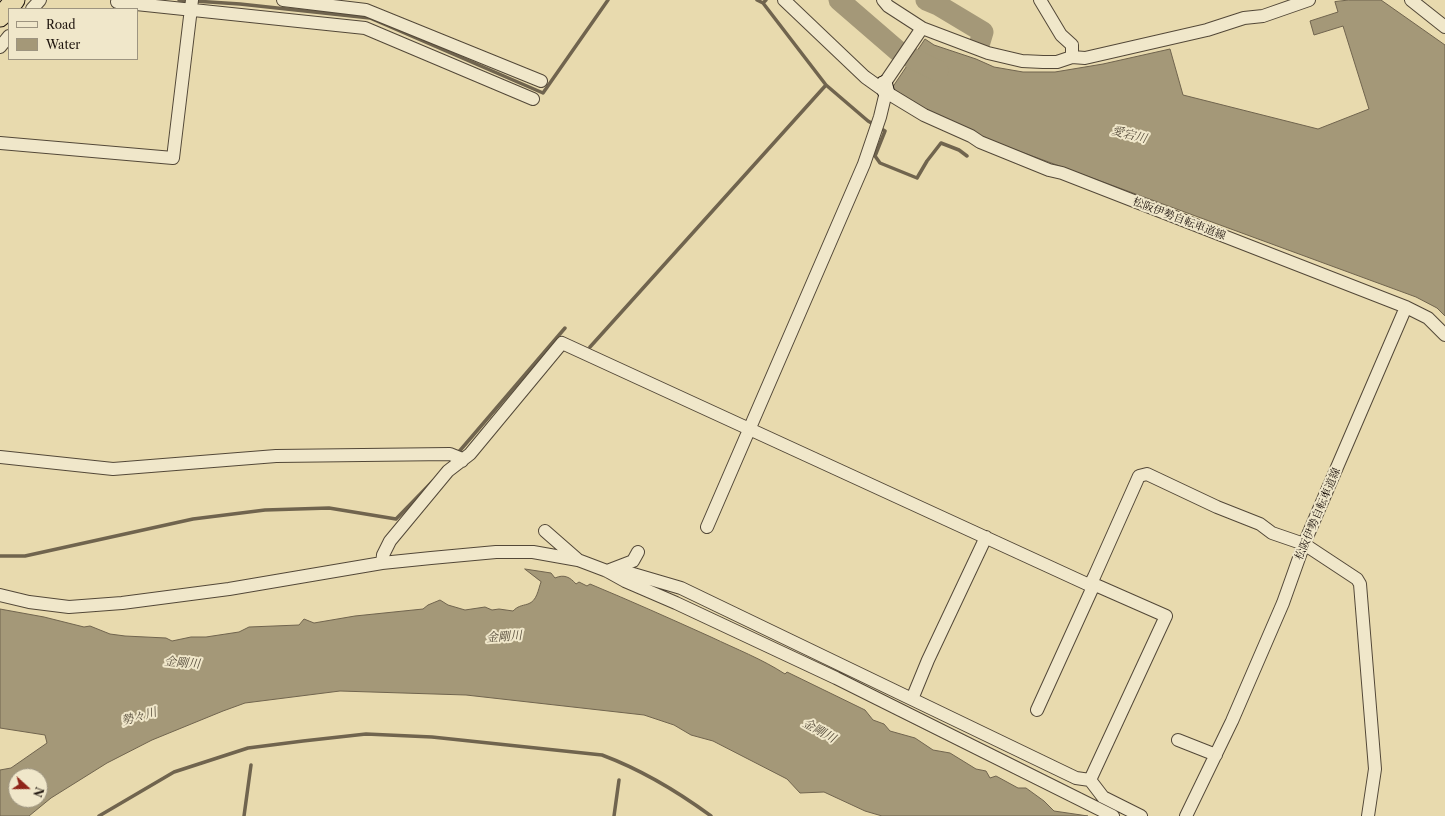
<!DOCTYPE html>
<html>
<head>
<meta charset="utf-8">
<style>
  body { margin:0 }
  #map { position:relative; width:1445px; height:816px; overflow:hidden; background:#e8daae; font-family:"Libre Caslon Text",serif }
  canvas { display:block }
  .legend { position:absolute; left:8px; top:8px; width:130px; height:52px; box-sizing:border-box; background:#f0e7ca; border:1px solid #9d9480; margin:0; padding:5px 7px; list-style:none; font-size:12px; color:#211710 }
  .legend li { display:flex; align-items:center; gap:8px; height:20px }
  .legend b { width:20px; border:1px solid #9d9480 }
  .north { position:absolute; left:8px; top:768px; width:40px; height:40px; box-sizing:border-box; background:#f0e7ca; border:1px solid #9d9480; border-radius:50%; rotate:111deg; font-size:11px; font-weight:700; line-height:16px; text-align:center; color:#211710 }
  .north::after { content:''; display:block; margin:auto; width:14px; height:18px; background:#8f2418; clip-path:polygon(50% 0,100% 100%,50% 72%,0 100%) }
</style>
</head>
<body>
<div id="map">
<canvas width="1445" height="816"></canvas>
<ul class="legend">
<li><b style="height:5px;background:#f0e7ca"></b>Road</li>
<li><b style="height:11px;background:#a49878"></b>Water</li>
</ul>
<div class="north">N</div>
</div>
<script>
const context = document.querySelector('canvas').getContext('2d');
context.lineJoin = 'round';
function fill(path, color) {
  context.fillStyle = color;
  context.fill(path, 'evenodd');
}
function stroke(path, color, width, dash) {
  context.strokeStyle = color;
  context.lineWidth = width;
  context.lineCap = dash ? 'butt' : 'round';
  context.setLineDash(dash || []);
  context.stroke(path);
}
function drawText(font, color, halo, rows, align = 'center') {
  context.font = font + ' "Libre Caslon Text","Noto Serif JP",serif';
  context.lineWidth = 4;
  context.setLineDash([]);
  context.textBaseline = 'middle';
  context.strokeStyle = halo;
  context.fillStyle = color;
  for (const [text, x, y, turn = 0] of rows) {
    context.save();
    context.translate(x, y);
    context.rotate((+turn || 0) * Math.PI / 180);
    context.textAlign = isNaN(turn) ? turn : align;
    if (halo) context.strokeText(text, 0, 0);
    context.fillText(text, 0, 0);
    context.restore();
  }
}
const water = new Path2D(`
  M 1349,0 L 1381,0 L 1445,45 L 1445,316 L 1437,308 L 1416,297 L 986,139 L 926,110 L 892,88 L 925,39 L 934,45 L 976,59 L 994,67 L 1023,72 L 1055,72 L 1103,64 L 1170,49 L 1183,95 L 1318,129 L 1369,109 L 1343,26 L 1314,35 L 1310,21 L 1338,12 L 1335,2 Z
  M 525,569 L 551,573 L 555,578 C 564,574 570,577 576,584 L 579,582 L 587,586 L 590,584 C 631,601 671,619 711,637 C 736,649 762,659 785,674 L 787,672 L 865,710 L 873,720 L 884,724 L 890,731 L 915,738 L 933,750 L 950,753 L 976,769 L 986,771 L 990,778 L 996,776 L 1018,788 L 1026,788 L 1044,801 L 1054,811 L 1088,816 L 882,816 L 865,811 L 824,792 L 800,793 L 787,779 L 713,741 L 691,735 L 674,725 L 644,715 L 466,695 L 340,691 L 245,703 L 223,711 L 152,740 L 107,763 L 51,798 L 29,816 L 0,816 L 0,770 L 11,768 L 47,743 L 45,735 L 0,728 L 0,609 L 44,617 L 84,627 L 90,626 L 110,634 L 125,636 L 166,638 L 172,641 L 191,637 L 206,637 L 239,632 L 249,627 L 299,625 L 304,619 L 314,623 L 355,616 L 423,609 L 428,605 L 440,600 L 448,605 L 465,610 L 485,607 L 492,610 L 499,609 L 513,611 C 518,606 521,606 528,604 C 537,601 538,590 541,582 ZM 16,776 L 40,776 L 40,800 L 16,800 Z`);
const stream = new Path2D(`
  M 179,0 L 240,4 L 370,18 L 543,93 L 608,0
  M 757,0 L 763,3 L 766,0
  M 763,3 L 826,85
  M 590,347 L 826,85 L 868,121 L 885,131 L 875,156 L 880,163 L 917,178 L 927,161 L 941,143 L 959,150 L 967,156
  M 457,454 L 565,328
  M 0,556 L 25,556 L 193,519 L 265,510 L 329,508 L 396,519 L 433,481
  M 99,816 L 174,772 L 248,748 L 303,741 L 366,734 L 432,737 L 602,755 C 642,770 677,791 711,816
  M 244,816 L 251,765
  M 614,816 L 619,780`);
const river = new Path2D(`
  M 839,0 L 898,51 L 938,71
  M 926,0 L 938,5 L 983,32 L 980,42`);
const minor = new Path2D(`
  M 283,0 L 366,10 L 541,81
  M 784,0 L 865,77 L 886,92 L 924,115 L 971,136 L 980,142 L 1049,170 L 1062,173 L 1406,307 L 1428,318 L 1445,335
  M 883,0 L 888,6 L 922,28 L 988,53 L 1022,61 L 1043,62 L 1057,62 L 1072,57 L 1085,58 L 1207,30 L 1244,18 L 1263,16 L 1309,0
  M 1040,0 L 1061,35 L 1072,45 L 1072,57
  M 1411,0 L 1445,27
  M 117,2 L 365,28 L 533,99
  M 32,9 L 40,0
  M 0,47 L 9,36
  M 884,84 L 922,28
  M 0,143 L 173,158 L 192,0
  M 0,457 L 113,469 L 276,456 L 450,454 L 460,458 L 462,461
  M 707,527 L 864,164 L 880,117 L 886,92
  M 545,531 L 577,559
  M 638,552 L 633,561 L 607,571 L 623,571 L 681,588 L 1076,778 L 1090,780 L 1103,797 L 1141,816
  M 382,563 L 383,555 L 390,541 L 448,471 L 470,454 L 562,343 L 1087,584 L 1091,583 L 1094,577 L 1139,476 L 1147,474 L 1217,507 L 1260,524 L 1272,533 L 1304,544 L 1357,579 L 1360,584 L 1375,769 L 1368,816
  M 0,595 L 29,602 L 69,607 L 122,603 L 229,589 L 382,563 L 431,558 L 496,552 L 533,552 L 578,560 L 607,571 L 625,581 L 676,603 L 836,678 L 1113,816
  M 912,699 L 928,660 L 986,537
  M 1037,710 L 1092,589 L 1091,583 L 1166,616 L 1090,780
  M 1178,740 L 1216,755
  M 1186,816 L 1232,721 L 1283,603 L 1304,544 L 1406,307`);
const secondary = new Path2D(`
  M 884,84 L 886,92`);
const trunk = new Path2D(`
  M 0,17 L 15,0`);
const streetNames = [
  ["松阪伊勢自転車道線",1179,219,21],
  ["松阪伊勢自転車道線",1318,514,-67]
];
const waterNames = [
  ["愛宕川",1129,135,14],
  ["金剛川",504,637,-4],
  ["金剛川",182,663,5],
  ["勢々川",139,717,-16],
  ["金剛川",819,731,29]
];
fill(water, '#a49878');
stroke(water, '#70644e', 1);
stroke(stream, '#70644e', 3.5);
stroke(river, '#a49878', 21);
stroke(minor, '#534838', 14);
stroke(secondary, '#211710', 18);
stroke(trunk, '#211710', 21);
stroke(minor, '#f0e7ca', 12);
stroke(secondary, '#f0e7ca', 16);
stroke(trunk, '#e8daae', 19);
drawText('11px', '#211710', '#f0e7ca', streetNames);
drawText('italic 12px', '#554b3a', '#f0e7ca', waterNames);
</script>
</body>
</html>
